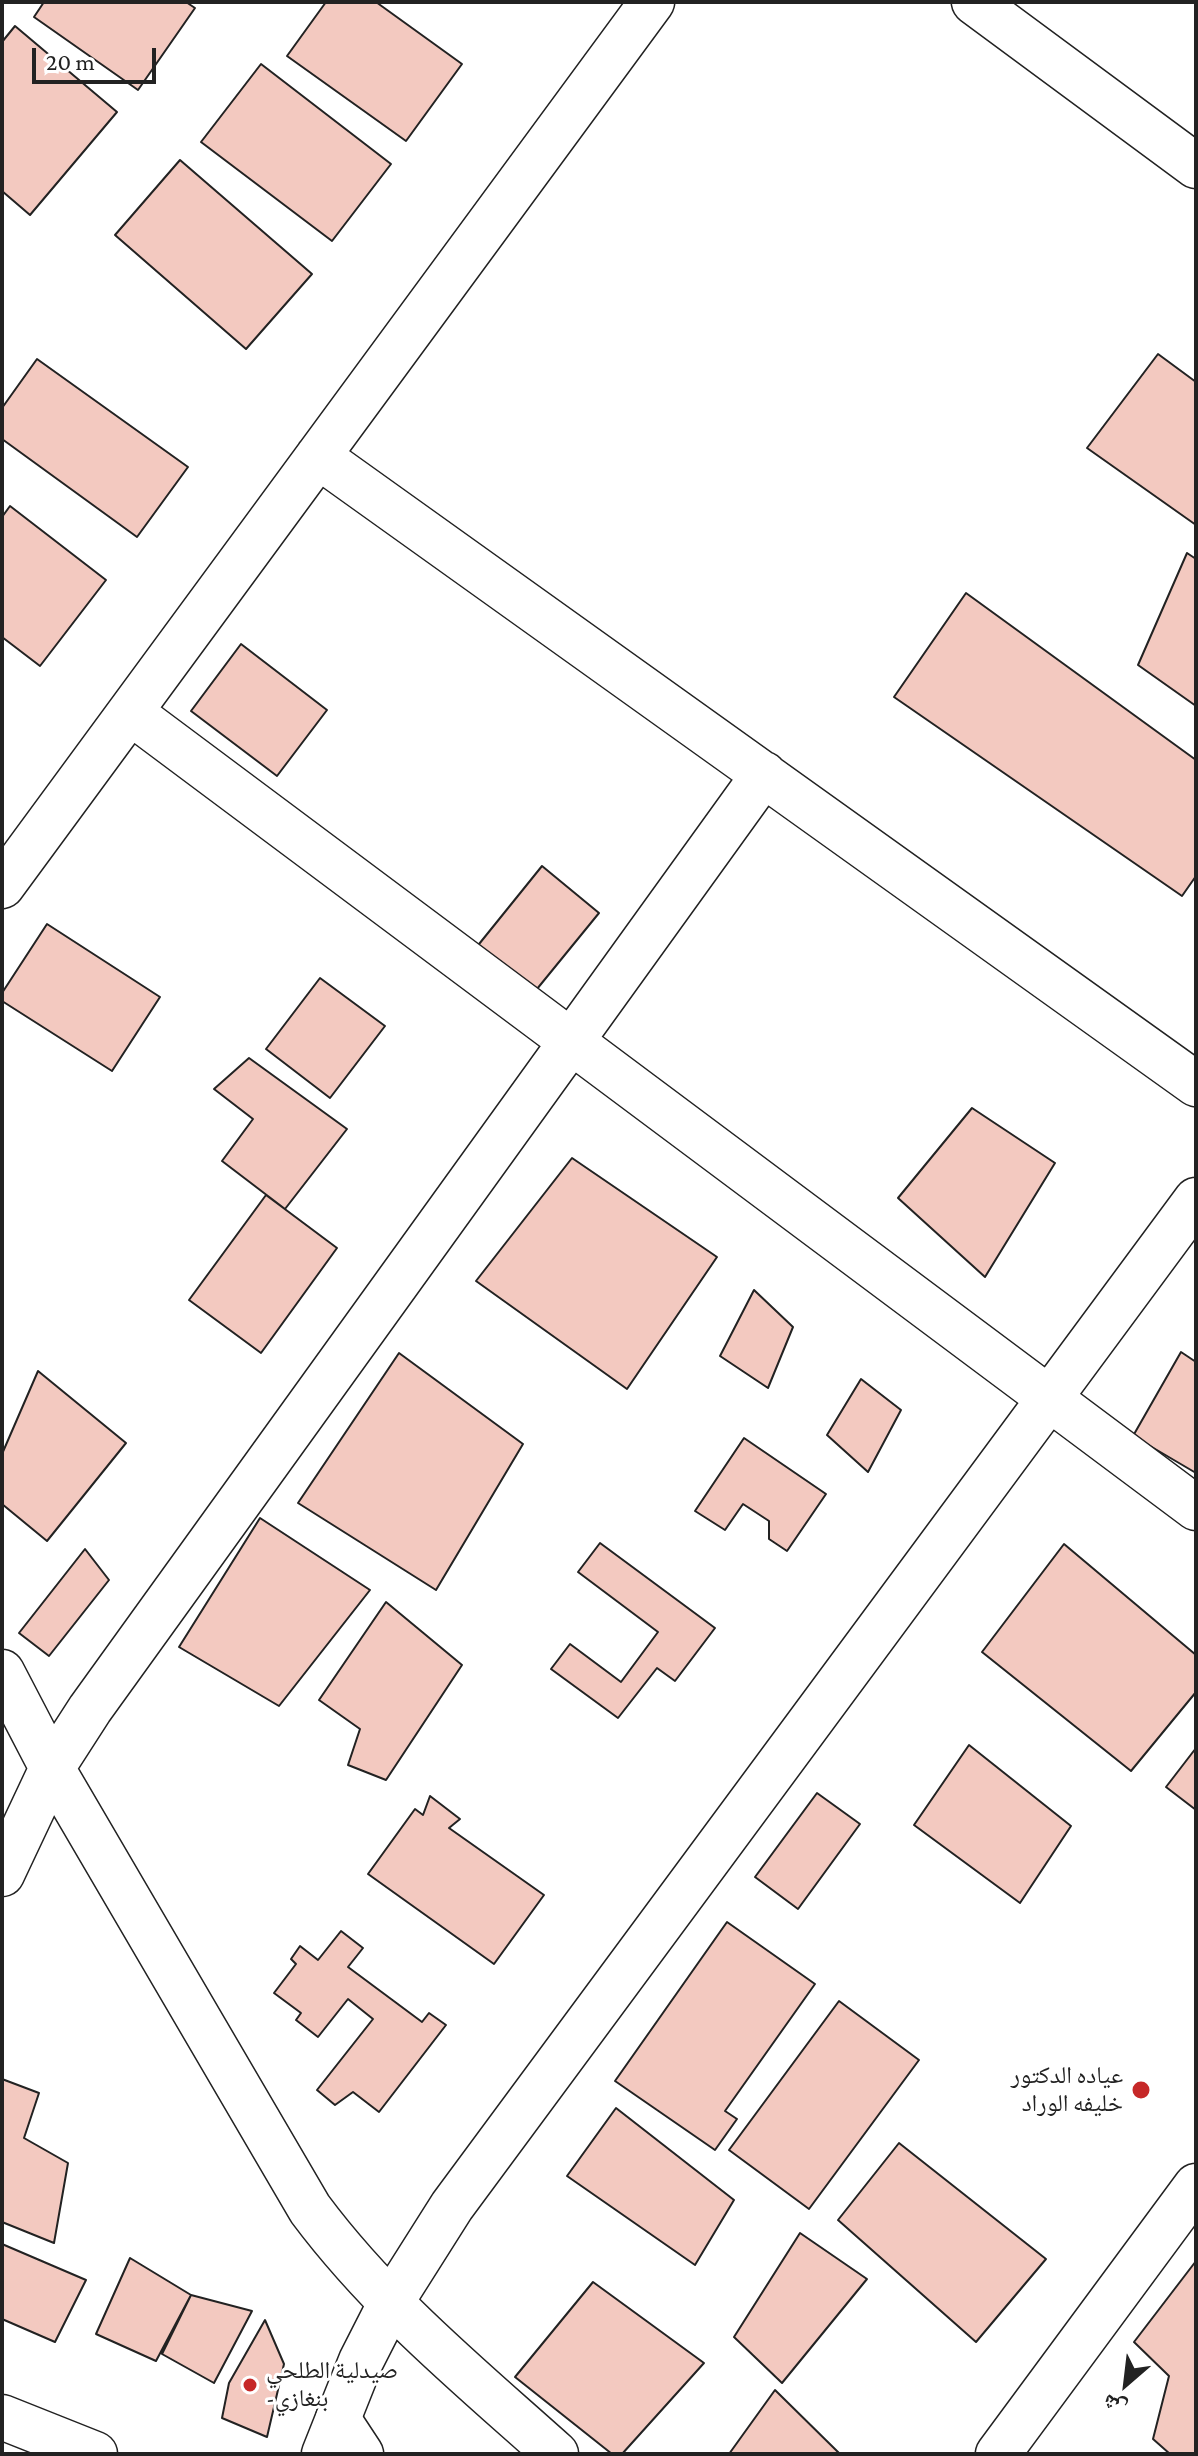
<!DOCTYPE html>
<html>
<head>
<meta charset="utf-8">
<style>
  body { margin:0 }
  #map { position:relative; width:1198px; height:2456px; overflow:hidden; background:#fff; font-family:"Crimson Pro","Noto Naskh Arabic",serif }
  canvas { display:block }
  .frame { position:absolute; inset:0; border:4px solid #222; pointer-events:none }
  .north { position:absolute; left:1086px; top:2344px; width:80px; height:80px; -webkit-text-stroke:6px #fff; paint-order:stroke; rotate:208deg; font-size:22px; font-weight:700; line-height:32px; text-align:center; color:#222 }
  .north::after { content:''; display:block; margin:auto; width:28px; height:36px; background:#222; clip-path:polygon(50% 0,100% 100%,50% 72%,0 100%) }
  .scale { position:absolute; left:32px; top:48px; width:124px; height:36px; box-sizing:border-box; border:4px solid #222; border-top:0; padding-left:10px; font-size:24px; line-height:28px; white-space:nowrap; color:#222; -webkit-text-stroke:6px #fff; paint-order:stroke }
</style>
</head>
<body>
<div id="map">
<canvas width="1198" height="2456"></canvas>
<div class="frame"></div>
<div class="north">ش</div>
<div class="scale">20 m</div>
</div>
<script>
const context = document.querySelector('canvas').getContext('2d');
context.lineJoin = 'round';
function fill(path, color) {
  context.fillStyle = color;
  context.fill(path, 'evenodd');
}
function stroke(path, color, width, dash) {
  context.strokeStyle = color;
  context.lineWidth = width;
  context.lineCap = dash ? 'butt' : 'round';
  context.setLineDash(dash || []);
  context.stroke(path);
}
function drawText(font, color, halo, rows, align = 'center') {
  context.font = font + ' "Crimson Pro","Noto Naskh Arabic",serif';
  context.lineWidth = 6;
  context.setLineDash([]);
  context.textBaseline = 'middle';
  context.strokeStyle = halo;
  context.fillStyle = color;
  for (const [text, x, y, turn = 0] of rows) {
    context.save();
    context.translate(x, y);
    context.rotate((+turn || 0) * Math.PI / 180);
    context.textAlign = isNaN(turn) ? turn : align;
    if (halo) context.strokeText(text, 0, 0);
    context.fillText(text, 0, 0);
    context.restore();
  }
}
const building = new Path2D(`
  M 44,2 L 186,2 L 195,8 L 138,90 L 34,17 Z
  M 326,2 L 376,2 L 462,64 L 406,141 L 287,56 Z
  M 15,26 L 117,112 L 30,215 L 2,191 L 2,42 Z
  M 261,64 L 391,164 L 332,241 L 201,142 Z
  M 180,160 L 312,274 L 246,349 L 115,235 Z
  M 1158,354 L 1196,382 L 1196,525 L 1087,448 Z
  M 37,359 L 188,467 L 137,537 L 2,439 L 2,408 Z
  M 10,506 L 106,580 L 40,666 L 2,637 L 2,517 Z
  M 1187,553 L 1196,559 L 1196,706 L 1138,665 Z
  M 966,593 L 1196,760 L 1196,876 L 1182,896 L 894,697 Z
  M 241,644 L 327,710 L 277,776 L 191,711 Z
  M 542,866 L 599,913 L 528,1000 L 471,954 Z
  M 47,924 L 160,997 L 112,1071 L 2,1001 L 2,993 Z
  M 320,978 L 385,1026 L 330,1098 L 266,1049 Z
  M 249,1058 L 347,1129 L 285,1209 L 222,1161 L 253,1119 L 214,1089 Z
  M 972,1108 L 1055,1163 L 985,1277 L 898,1198 Z
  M 572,1158 L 717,1257 L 627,1389 L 476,1281 Z
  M 266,1195 L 337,1248 L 261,1353 L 189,1300 Z
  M 754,1290 L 793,1327 L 768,1388 L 720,1356 Z
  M 1181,1352 L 1196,1362 L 1196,1473 L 1133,1436 Z
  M 399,1353 L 523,1444 L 436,1590 L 298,1503 Z
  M 38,1371 L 126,1443 L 47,1541 L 2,1504 L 2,1454 Z
  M 861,1379 L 901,1410 L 868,1472 L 827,1435 Z
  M 744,1438 L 826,1494 L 787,1551 L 769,1539 L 769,1521 L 743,1504 L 725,1530 L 695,1511 Z
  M 260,1518 L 370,1590 L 279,1706 L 179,1647 Z
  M 600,1543 L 715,1628 L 675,1681 L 657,1668 L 618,1718 L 551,1669 L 570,1644 L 621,1682 L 658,1632 L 578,1572 Z
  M 1064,1544 L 1196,1655 L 1196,1692 L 1131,1771 L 982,1652 Z
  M 85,1549 L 109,1580 L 49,1656 L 19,1633 Z
  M 386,1602 L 462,1665 L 386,1780 L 348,1765 L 360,1729 L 319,1700 Z
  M 969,1745 L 1071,1826 L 1020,1903 L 914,1825 Z
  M 1196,1748 L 1196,1810 L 1166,1787 Z
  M 817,1793 L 860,1824 L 798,1909 L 755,1877 Z
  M 430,1796 L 460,1819 L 449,1828 L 544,1895 L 494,1964 L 368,1874 L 415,1809 L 423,1815 Z
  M 727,1922 L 815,1984 L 725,2111 L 737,2119 L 715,2150 L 615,2081 Z
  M 341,1931 L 363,1948 L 348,1967 L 422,2022 L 429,2013 L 446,2025 L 379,2112 L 353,2092 L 335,2105 L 317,2090 L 373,2019 L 348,1999 L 318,2037 L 296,2020 L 301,2013 L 274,1993 L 296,1964 L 291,1959 L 300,1946 L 318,1960 Z
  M 839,2001 L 919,2060 L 809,2209 L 729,2150 Z
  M 2,2079 L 39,2093 L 24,2138 L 68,2163 L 54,2243 L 2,2222 Z
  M 616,2108 L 734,2200 L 695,2265 L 567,2176 Z
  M 899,2143 L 1046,2259 L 976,2342 L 838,2220 Z
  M 800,2233 L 867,2279 L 782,2383 L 734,2337 Z
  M 2,2244 L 86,2280 L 55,2342 L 2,2319 Z
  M 130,2258 L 191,2295 L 156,2361 L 96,2334 Z
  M 1196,2261 L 1196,2454 L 1170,2454 L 1153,2439 L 1169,2376 L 1134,2342 Z
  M 593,2282 L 704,2363 L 622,2454 L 612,2454 L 515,2377 Z
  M 191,2295 L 252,2311 L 214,2383 L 162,2354 Z
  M 265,2320 L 284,2364 L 267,2437 L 222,2418 L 229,2383 Z
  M 775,2390 L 840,2454 L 729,2454 Z`);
const minor = new Path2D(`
  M 974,2 L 1196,166
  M 318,456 L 1196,1084
  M 130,712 L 1196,1508
  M 2,886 L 652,2
  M 2,1672 L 52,1768 L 310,2209 C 380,2303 469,2376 556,2454
  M 2,1874 L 52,1768 L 90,1709 L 764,774
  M 324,2454 L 361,2361 L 390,2304 L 452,2206 L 1196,1200
  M 998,2454 L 1196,2186`);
const major = new Path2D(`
  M 2,2417 L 95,2454
  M 338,2419 L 361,2454`);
const markers = [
  [1141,2090,10,"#c62828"],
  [250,2385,8,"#c62828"]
];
const poiNames = [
  ["عياده الدكتور",1123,2076],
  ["خليفه الوراد",1123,2104],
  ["صيدلية الطلحي",266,2371,"left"],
  ["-بنغازي",266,2399,"left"]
];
fill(building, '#f3c9c0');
stroke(building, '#222', 2);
stroke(minor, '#222', 47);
stroke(major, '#222', 47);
stroke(minor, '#fff', 44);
stroke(major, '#fff', 44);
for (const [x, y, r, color] of markers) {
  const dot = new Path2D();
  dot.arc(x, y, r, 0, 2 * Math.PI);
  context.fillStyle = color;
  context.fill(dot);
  stroke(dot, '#fff', 3);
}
drawText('24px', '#222', '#fff', poiNames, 'right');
</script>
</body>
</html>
